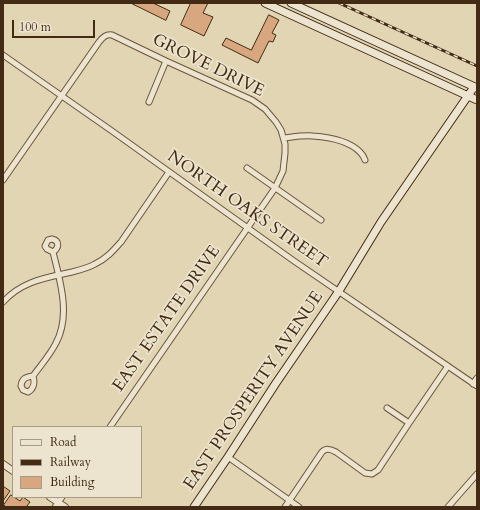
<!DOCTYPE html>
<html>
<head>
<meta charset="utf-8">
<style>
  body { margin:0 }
  #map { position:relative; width:480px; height:510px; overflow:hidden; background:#e1d5b4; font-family:Cardo,serif }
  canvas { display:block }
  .frame { position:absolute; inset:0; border:4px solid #422a14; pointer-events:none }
  .legend { position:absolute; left:12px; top:426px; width:130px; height:72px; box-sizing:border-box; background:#ece4ce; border:1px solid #a89a84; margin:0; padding:5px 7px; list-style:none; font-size:12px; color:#422a14 }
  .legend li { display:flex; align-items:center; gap:8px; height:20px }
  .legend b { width:20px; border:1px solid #a89a84 }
  .scale { position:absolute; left:12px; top:20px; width:83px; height:18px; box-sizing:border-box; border:2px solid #422a14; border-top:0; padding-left:5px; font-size:12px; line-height:14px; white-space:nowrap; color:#422a14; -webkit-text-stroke:3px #ece4ce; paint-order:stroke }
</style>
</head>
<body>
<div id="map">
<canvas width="480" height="510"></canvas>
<div class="frame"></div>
<ul class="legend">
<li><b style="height:5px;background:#ece4ce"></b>Road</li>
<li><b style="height:5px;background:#422a14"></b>Railway</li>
<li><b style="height:11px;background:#d8a780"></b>Building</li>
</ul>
<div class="scale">100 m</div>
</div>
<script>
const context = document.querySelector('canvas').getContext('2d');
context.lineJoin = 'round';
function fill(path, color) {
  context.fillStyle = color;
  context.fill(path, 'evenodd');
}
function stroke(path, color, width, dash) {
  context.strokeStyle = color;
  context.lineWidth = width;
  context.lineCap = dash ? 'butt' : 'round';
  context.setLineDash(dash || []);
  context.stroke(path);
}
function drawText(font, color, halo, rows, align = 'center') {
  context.font = font + ' Cardo,serif';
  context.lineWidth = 3.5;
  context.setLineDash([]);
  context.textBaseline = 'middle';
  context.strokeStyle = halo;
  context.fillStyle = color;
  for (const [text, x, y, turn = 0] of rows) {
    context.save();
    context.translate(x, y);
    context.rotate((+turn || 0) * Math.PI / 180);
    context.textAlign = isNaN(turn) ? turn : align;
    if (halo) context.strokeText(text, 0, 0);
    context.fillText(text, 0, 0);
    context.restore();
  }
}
const building = new Path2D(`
  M 131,3 L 153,3 L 170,11 L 166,20 Z
  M 191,3 L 208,3 L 203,13 L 213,17 L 204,36 L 181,25 Z
  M 269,15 L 279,20 L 272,33 L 276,35 L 273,42 L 269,41 L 258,63 L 222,45 L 226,38 L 251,50 Z
  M 3,486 L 10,491 L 3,501 Z
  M 11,495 L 20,501 L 23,497 L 30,502 L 27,506 L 29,507 L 6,507 L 4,505 Z`);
const minor = new Path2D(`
  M 3,55 L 112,131 L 294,261 L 477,386
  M 149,102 L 166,61
  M 284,138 C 293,137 303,135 313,136 C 328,137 349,141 360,152 C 363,155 364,157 365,160
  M 247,168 L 321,220
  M 3,180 L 99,42 C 103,37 106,34 112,35 L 166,61 L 252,100 L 265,109 L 276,122 L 281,130 L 285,144 L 285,153 L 283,171 L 275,188 L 110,427
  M 52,239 C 60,241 59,248 53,252 L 47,249 L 45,246 L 48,240 Z
  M 3,302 C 22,281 45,278 72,272 C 80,270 88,268 95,264 C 106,259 113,251 121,242 L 169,172
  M 33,376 C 26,377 22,378 21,386 L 23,390 L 28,392 C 34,389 35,382 33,376 C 41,365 50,355 56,343 C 71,315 60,281 53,252
  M 473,384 L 477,378
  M 387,408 L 409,423
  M 228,457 L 299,507
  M 55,507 L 62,497
  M 285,507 L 322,452 C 326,448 330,449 336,452 L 365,473 L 372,474 L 378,470 L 409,423 L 448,366
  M 448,507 L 477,474`);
const tertiary = new Path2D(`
  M 3,464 L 13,471
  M 50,497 L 65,507`);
const secondary = new Path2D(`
  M 265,3 L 477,100
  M 291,3 L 477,88
  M 194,507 L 228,457 L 276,383 L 339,291 L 381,222 L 474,87`);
const rail = new Path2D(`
  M 339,3 L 477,66`);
const streetNames = [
  ["GROVE DRIVE",208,66,26],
  ["NORTH OAKS STREET",247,210,35],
  ["EAST ESTATE DRIVE",167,319,-55],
  ["EAST PROSPERITY AVENUE",254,391,-56]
];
fill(building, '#d8a780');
stroke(building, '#422a14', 1);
stroke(minor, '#6a553c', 7);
stroke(tertiary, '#6a553c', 8);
stroke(secondary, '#422a14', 9);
stroke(minor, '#ece4ce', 5);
stroke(tertiary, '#ece4ce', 6);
stroke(secondary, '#ece4ce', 7);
stroke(rail, '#422a14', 3);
stroke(rail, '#ece4ce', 1.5, [4.5]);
drawText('17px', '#422a14', '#ece4ce', streetNames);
</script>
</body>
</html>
